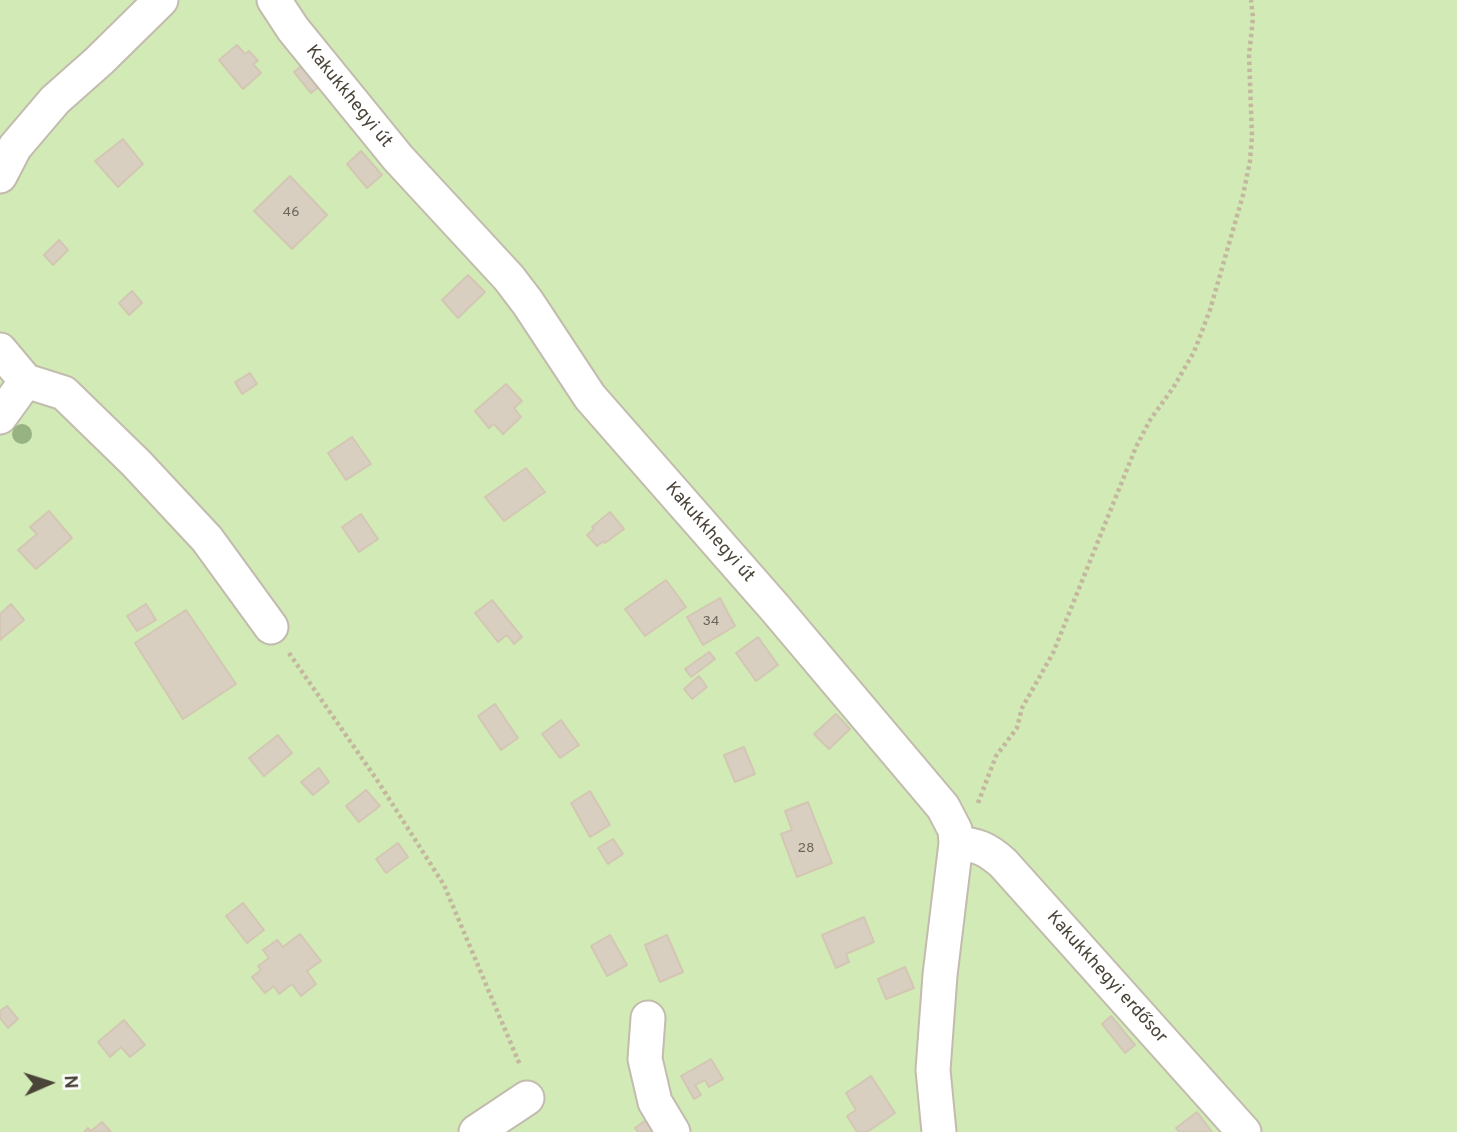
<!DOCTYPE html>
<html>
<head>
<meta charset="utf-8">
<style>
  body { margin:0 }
  #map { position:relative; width:1457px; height:1132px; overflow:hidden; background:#f6f3ec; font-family:Overpass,sans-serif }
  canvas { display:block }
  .north { position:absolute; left:14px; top:1048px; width:70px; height:70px; -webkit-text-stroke:5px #fff; paint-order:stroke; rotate:87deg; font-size:19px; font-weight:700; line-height:28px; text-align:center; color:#4b4439 }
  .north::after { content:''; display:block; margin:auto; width:24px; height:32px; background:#4b4439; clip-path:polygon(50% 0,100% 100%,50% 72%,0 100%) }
</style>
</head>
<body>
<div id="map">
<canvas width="1457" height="1132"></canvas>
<div class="north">N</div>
</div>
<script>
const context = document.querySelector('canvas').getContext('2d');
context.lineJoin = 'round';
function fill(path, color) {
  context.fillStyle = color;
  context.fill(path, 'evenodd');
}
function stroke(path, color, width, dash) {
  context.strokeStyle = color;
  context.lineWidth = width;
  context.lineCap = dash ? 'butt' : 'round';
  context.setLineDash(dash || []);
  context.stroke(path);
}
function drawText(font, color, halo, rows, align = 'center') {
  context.font = font + ' Overpass,sans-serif';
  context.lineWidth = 7;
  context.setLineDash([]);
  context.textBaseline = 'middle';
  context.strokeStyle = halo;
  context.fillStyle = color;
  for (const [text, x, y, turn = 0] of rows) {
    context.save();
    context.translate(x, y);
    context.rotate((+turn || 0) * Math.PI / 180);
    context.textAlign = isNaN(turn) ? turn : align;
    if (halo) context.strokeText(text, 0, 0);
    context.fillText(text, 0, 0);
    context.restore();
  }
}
const green = new Path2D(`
  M 0,0 L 1457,0 L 1457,1132 L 0,1132 Z`);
const building = new Path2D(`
  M 237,45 L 245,54 L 249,51 L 258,61 L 253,64 L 261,73 L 243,89 L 219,60 Z
  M 304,64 L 321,85 L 311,93 L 294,72 Z
  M 123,139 L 143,164 L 118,187 L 95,161 Z
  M 361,151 L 382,175 L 367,188 L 347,164 Z
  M 290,176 L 327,215 L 292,249 L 254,211 Z
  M 59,240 L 68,250 L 53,265 L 44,255 Z
  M 468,275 L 485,292 L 458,318 L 442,300 Z
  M 132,291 L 142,303 L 129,315 L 119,303 Z
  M 250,373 L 257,384 L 242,394 L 235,382 Z
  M 506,384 L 522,401 L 514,408 L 521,417 L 503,434 L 494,424 L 489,428 L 475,411 Z
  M 352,437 L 371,464 L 346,480 L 328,453 Z
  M 526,468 L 545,492 L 504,521 L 485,497 Z
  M 49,511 L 72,538 L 36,569 L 18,550 L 37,534 L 30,527 Z
  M 610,512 L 624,529 L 605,543 L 604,541 L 597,546 L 587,535 L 594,529 L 592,527 Z
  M 361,514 L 378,539 L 359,552 L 342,527 Z
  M 666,580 L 686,607 L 645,636 L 625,609 Z
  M 720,598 L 735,626 L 703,645 L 687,617 Z
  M 492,600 L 522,637 L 514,644 L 507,635 L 498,642 L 475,613 Z
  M 11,604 L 24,620 L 0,640 L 0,614 Z
  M 146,604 L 156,620 L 137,631 L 127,616 Z
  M 186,610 L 236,684 L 183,719 L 135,643 Z
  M 758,637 L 778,665 L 756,681 L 736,653 Z
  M 709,652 L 715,659 L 691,677 L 685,669 Z
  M 699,676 L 707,687 L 692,699 L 684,689 Z
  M 495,704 L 518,738 L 501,750 L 478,716 Z
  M 836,714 L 850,729 L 829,749 L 814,734 Z
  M 561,720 L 579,745 L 560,758 L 542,734 Z
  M 278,735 L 292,753 L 264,776 L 249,758 Z
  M 744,747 L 755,774 L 735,782 L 724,755 Z
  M 319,768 L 329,782 L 313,795 L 301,782 Z
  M 366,790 L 380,806 L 359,822 L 346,806 Z
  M 590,791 L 610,825 L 590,837 L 571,803 Z
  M 808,802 L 832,863 L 797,877 L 781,834 L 792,830 L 785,811 Z
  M 613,839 L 623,854 L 608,864 L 598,848 Z
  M 398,843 L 408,857 L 386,873 L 376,859 Z
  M 243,903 L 264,930 L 247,943 L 226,916 Z
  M 864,917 L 874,942 L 846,954 L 849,962 L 836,968 L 822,935 Z
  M 300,934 L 321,961 L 307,971 L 316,984 L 301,996 L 292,984 L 279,994 L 274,986 L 265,993 L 252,977 L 261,970 L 258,966 L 269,958 L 263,950 L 277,940 L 283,947 Z
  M 610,935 L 627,965 L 607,976 L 591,946 Z
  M 667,935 L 683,972 L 660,982 L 645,945 Z
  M 905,967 L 914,988 L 886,999 L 878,979 Z
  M 7,1006 L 18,1019 L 8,1028 L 0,1018 L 0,1011 Z
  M 1111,1016 L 1135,1045 L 1125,1053 L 1102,1024 Z
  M 124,1020 L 145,1045 L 130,1057 L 121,1047 L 110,1057 L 98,1042 Z
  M 711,1059 L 723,1079 L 709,1087 L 705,1080 L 695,1085 L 701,1095 L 694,1099 L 681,1076 Z
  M 871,1076 L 895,1113 L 867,1132 L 857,1132 L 847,1116 L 856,1110 L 846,1093 Z
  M 1197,1112 L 1212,1132 L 1179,1132 L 1176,1128 Z
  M 649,1118 L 658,1132 L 638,1132 L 635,1128 Z
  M 102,1122 L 111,1132 L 84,1132 L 88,1128 L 91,1131 Z`);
const path = new Path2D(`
  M 289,653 L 377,780 L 444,885 L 520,1065
  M 978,803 L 996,756 L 1017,728 L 1022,708 L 1053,653 L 1136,447 L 1150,420 L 1173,388 L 1194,352 L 1210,310 L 1243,195 L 1250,161 L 1252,137 L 1249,55 L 1253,18 L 1251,0`);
const minor = new Path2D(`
  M 274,0 L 293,29 L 398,158 L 509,278 L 528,303 L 590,397 L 775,608 L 943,807 L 955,830 L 956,843 L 940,975 L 933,1070 L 939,1132
  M 0,176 L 15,147 L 55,100 L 99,61 L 161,0
  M 0,350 L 26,381 L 0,417
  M 26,381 L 64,393 L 136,463 L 207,539 L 271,627
  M 956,843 C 977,845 986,848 1003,863 L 1244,1132
  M 648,1018 L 645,1059 L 655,1102 L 673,1132
  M 476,1132 L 527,1098`);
const trees = [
  [22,434]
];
const numberNames = [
  ["46",291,213],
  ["34",711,622],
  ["28",806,849]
];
const streetNames = [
  ["Kakukkhegyi út",348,97,51],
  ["Kakukkhegyi út",709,533,49],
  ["Kakukkhegyi erdősor",1106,978,48]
];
fill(green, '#d2eab5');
fill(building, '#d8cfc1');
stroke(building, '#d3c7b4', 2);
stroke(minor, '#c2bbae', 37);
stroke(path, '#c4b79f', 4.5, [3.5, 3.5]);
stroke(minor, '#fff', 33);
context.fillStyle = '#97b381';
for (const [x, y] of trees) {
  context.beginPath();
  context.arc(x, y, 10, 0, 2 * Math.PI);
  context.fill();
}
drawText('14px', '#6e675b', null, numberNames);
drawText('18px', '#4b4439', '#fff', streetNames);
</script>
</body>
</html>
